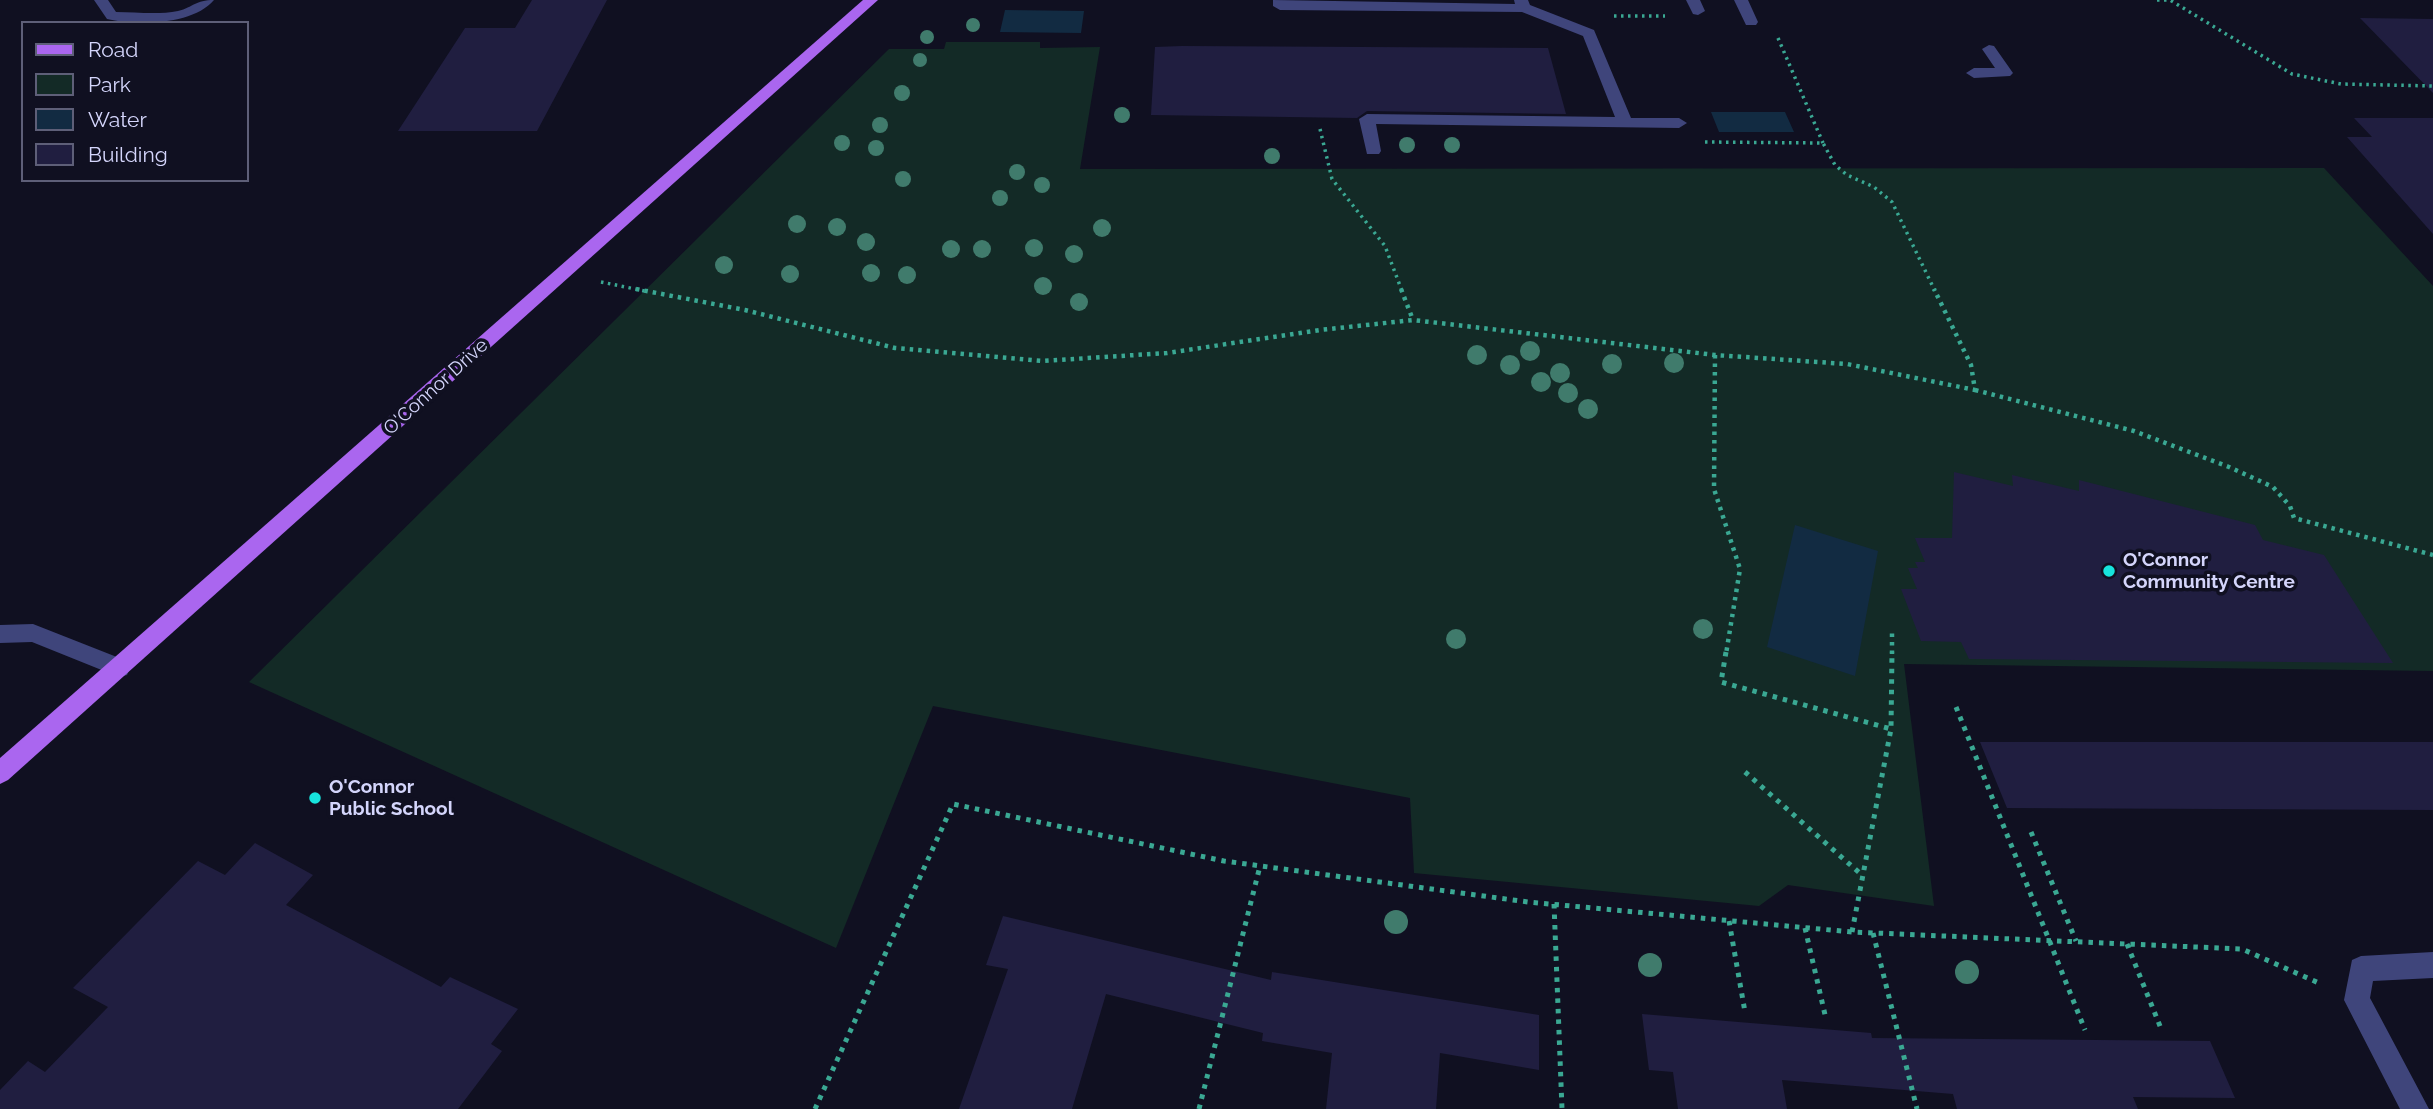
<!DOCTYPE html>
<html>
<head>
<meta charset="utf-8">
<style>
  body { margin:0 }
  #map { position:relative; width:2433px; height:1109px; overflow:hidden; background:#101021; font-family:Raleway,sans-serif }
  canvas { display:block }
  .legend { position:absolute; left:21px; top:21px; width:228px; height:161px; box-sizing:border-box; background:#101021; border:2px solid #5e5f78; margin:0; padding:9px 12px; list-style:none; font-size:21px; color:#d4d5fb }
  .legend li { display:flex; align-items:center; gap:14px; height:35px }
  .legend b { width:35px; border:2px solid #5e5f78 }
</style>
</head>
<body>
<div id="map">
<canvas width="2433" height="1109"></canvas>
<ul class="legend">
<li><b style="height:9px;background:#aa66ef"></b>Road</li>
<li><b style="height:19px;background:#132a26"></b>Park</li>
<li><b style="height:19px;background:#122b42"></b>Water</li>
<li><b style="height:19px;background:#201e40"></b>Building</li>
</ul>
</div>
<script>
const context = document.querySelector('canvas').getContext('2d');
context.lineJoin = 'round';
function fill(path, color) {
  context.fillStyle = color;
  context.fill(path, 'evenodd');
}
function stroke(path, color, width, dash) {
  context.strokeStyle = color;
  context.lineWidth = width;
  context.lineCap = dash ? 'butt' : 'round';
  context.setLineDash(dash || []);
  context.stroke(path);
}
function drawText(font, color, halo, rows, align = 'center') {
  context.font = font + ' Raleway,sans-serif';
  context.lineWidth = 7;
  context.setLineDash([]);
  context.textBaseline = 'middle';
  context.strokeStyle = halo;
  context.fillStyle = color;
  for (const [text, x, y, turn = 0] of rows) {
    context.save();
    context.translate(x, y);
    context.rotate((+turn || 0) * Math.PI / 180);
    context.textAlign = isNaN(turn) ? turn : align;
    if (halo) context.strokeText(text, 0, 0);
    context.fillText(text, 0, 0);
    context.restore();
  }
}
const green = new Path2D(`
  M 946,42 L 1040,42 L 1040,48 L 1100,47 L 1080,169 L 2324,168 L 2433,286 L 2433,671 L 1904,664 L 1934,906 L 1788,885 L 1759,906 L 1414,873 L 1410,798 L 933,706 L 836,948 L 249,682 L 889,49 L 944,49 Z`);
const water = new Path2D(`
  M 1005,10 L 1084,11 L 1081,33 L 1000,32 Z
  M 1711,112 L 1785,112 L 1794,132 L 1719,132 Z
  M 1795,525 L 1878,551 L 1855,676 L 1767,647 Z`);
const building = new Path2D(`
  M 532,0 L 607,0 L 537,131 L 398,131 L 465,28 L 515,28 Z
  M 2360,18 L 2433,19 L 2433,93 Z
  M 1182,46 L 1548,48 L 1566,114 L 1367,111 L 1357,118 L 1151,115 L 1155,47 Z
  M 2354,118 L 2433,118 L 2433,234 L 2347,137 L 2372,137 Z
  M 1954,472 L 2013,486 L 2012,475 L 2079,491 L 2079,480 L 2255,525 L 2263,540 L 2324,555 L 2393,663 L 1969,659 L 1961,642 L 1921,641 L 1901,589 L 1917,589 L 1908,568 L 1918,568 L 1915,562 L 1925,562 L 1915,538 L 1952,538 Z
  M 1980,742 L 2433,742 L 2433,810 L 2007,808 Z
  M 255,843 L 313,875 L 286,905 L 441,987 L 450,977 L 518,1009 L 491,1044 L 502,1051 L 458,1109 L 0,1109 L 0,1090 L 28,1061 L 45,1072 L 108,1007 L 73,988 L 198,861 L 225,875 Z
  M 1003,916 L 1271,980 L 1272,972 L 1539,1015 L 1539,1070 L 1440,1053 L 1436,1109 L 1326,1109 L 1332,1053 L 1262,1041 L 1263,1033 L 1106,994 L 1072,1109 L 959,1109 L 1008,969 L 986,965 Z
  M 1642,1014 L 1871,1033 L 1872,1038 L 2210,1041 L 2235,1098 L 2133,1097 L 2138,1109 L 1957,1109 L 1953,1094 L 1782,1080 L 1787,1109 L 1678,1109 L 1673,1072 L 1649,1070 Z`);
const pathFar2 = new Path2D(`
  M 2157,0 L 2170,0 L 2292,74 L 2341,84 L 2433,86
  M 1614,16 L 1665,16
  M 1778,38 L 1823,143
  M 1320,129 L 1332,179 L 1385,246 L 1402,291
  M 1705,142 L 1823,143 L 1835,165 L 1847,175 L 1874,187 L 1892,202 L 1935,291
  M 601,282 L 645,291`);
const pathFar1 = new Path2D(`
  M 636,289 L 745,310 L 895,348 L 1042,361 L 1167,353 L 1320,330 L 1413,320 L 1715,355 L 1847,364 L 1975,390 L 1971,365 L 1934,289
  M 1401,289 L 1413,320
  M 1715,355 L 1714,489 L 1740,569 L 1726,654
  M 1975,390 L 2134,431 L 2229,467 L 2273,487 L 2290,506 L 2294,518 L 2433,555
  M 1892,654 L 1892,630`);
const path = new Path2D(`
  M 1726,652 L 1721,682 L 1891,729
  M 1956,707 L 2085,1030
  M 1745,772 L 1863,876
  M 2031,832 L 2076,941
  M 1554,904 L 1562,1109
  M 1729,921 L 1745,1012
  M 1805,928 L 1826,1019
  M 1852,932 L 1891,729 L 1892,652
  M 1873,933 L 1917,1109
  M 2127,944 L 2162,1031
  M 815,1109 L 953,804 L 1224,861 L 1528,902 L 1852,932 L 2242,949 L 2321,984
  M 1199,1109 L 1260,866`);
const minor = new Path2D(`
  M 94,0 L 108,0 L 116,12 C 136,12 158,15 178,11 C 194,7 195,0 214,0 C 193,25 137,26 107,19 Z
  M 1273,0 L 1515,4 L 1514,0 L 1528,0 L 1530,5 L 1594,30 L 1631,118 L 1679,118 L 1687,123 L 1679,128 L 1376,124 L 1381,151 L 1379,154 L 1367,154 L 1359,119 L 1367,114 L 1615,117 L 1583,36 L 1522,12 L 1280,10 L 1273,6 Z
  M 1686,0 L 1700,0 L 1705,11 L 1698,15 L 1693,14 Z
  M 1734,0 L 1748,0 L 1758,22 L 1756,25 L 1746,25 Z
  M 1989,45 L 1994,46 L 2013,73 L 2010,76 L 1974,78 L 1966,73 L 1974,68 L 1995,68 L 1982,49 Z
  M 33,624 L 127,661 L 130,668 L 127,675 L 119,677 L 32,642 L 0,643 L 0,625 Z
  M 2433,952 L 2433,978 L 2373,981 L 2370,998 L 2429,1109 L 2400,1109 L 2344,1000 L 2352,960 L 2361,956 Z`);
const major = new Path2D(`
  M 863,0 L 878,0 L 8,780 L 0,784 L 0,758 Z`);
const trees = [
  [973,25,7],
  [927,37,7],
  [920,60,7],
  [902,93,8],
  [1122,115,8],
  [880,125,8],
  [842,143,8],
  [1407,145,8],
  [1452,145,8],
  [876,148,8],
  [1272,156,8],
  [1017,172,8],
  [903,179,8],
  [1042,185,8],
  [1000,198,8],
  [797,224,9],
  [837,227,9],
  [1102,228,9],
  [866,242,9],
  [1034,248,9],
  [951,249,9],
  [982,249,9],
  [1074,254,9],
  [724,265,9],
  [871,273,9],
  [790,274,9],
  [907,275,9],
  [1043,286,9],
  [1079,302,9],
  [1530,351,10],
  [1477,355,10],
  [1674,363,10],
  [1612,364,10],
  [1510,365,10],
  [1560,373,10],
  [1541,382,10],
  [1568,393,10],
  [1588,409,10],
  [1703,629,10],
  [1456,639,10],
  [1396,922,12],
  [1650,965,12],
  [1967,972,12]
];
const markers = [
  [2109,571,7,"#17e4dd"],
  [315,798,7,"#17e4dd"]
];
const streetNames = [
  ["O'Connor Drive",436,387,-42]
];
const poiNames = [
  ["O'Connor",2123,560],
  ["Community Centre",2123,582],
  ["O'Connor",329,787],
  ["Public School",329,809]
];
fill(green, '#132a26');
fill(water, '#122b42');
fill(building, '#201e40');
stroke(pathFar2, '#3aa893', 3.5, [2.5, 4.5]);
stroke(pathFar1, '#3aa893', 4.5, [3.5, 5]);
stroke(path, '#3aa893', 5, [4.5, 6]);
fill(minor, '#3f457b');
fill(major, '#aa66ef');
context.fillStyle = '#407b6c';
for (const [x, y, r] of trees) {
  context.beginPath();
  context.arc(x, y, r, 0, 2 * Math.PI);
  context.fill();
}
for (const [x, y, r, color] of markers) {
  const dot = new Path2D();
  dot.arc(x, y, r, 0, 2 * Math.PI);
  context.fillStyle = color;
  context.fill(dot);
  stroke(dot, '#101021', 2.5);
}
drawText('19px', '#d4d5fb', '#101021', streetNames);
drawText('bold 19px', '#d4d5fb', '#101021', poiNames, 'left');
</script>
</body>
</html>
